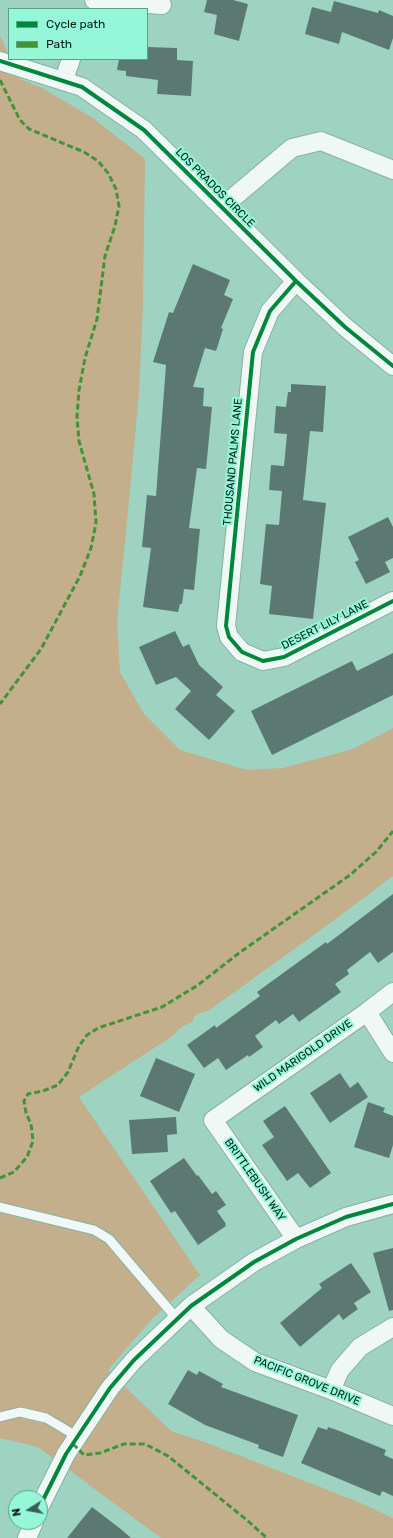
<!DOCTYPE html>
<html>
<head>
<meta charset="utf-8">
<style>
  body { margin:0 }
  #map { position:relative; width:393px; height:1538px; overflow:hidden; background:#9ed3c2; font-family:Rubik,sans-serif }
  canvas { display:block }
  .legend { position:absolute; left:8px; top:8px; width:140px; height:52px; box-sizing:border-box; background:#95f7d7; border:1px solid #5aa18b; margin:0; padding:5px 7px; list-style:none; font-size:12px; color:#012018 }
  .legend li { display:flex; align-items:center; gap:8px; height:20px }
  .legend b { width:20px; border:1px solid #5aa18b }
  .north { position:absolute; left:8px; top:1490px; width:40px; height:40px; box-sizing:border-box; background:#95f7d7; border:1px solid #5aa18b; border-radius:50%; rotate:259deg; font-size:11px; font-weight:700; line-height:16px; text-align:center; color:#012018 }
  .north::after { content:''; display:block; margin:auto; width:14px; height:18px; background:#385f54; clip-path:polygon(50% 0,100% 100%,50% 72%,0 100%) }
</style>
</head>
<body>
<div id="map">
<canvas width="393" height="1538"></canvas>
<ul class="legend">
<li><b style="height:5px;background:#00873e"></b>Cycle path</li>
<li><b style="height:5px;background:#42933b"></b>Path</li>
</ul>
<div class="north">N</div>
</div>
<script>
const context = document.querySelector('canvas').getContext('2d');
context.lineJoin = 'round';
function fill(path, color) {
  context.fillStyle = color;
  context.fill(path, 'evenodd');
}
function stroke(path, color, width, dash) {
  context.strokeStyle = color;
  context.lineWidth = width;
  context.lineCap = dash ? 'butt' : 'round';
  context.setLineDash(dash || []);
  context.stroke(path);
}
function drawText(font, color, halo, rows, align = 'center') {
  context.font = font + ' Rubik,sans-serif';
  context.lineWidth = 4;
  context.setLineDash([]);
  context.textBaseline = 'middle';
  context.strokeStyle = halo;
  context.fillStyle = color;
  for (const [text, x, y, turn = 0] of rows) {
    context.save();
    context.translate(x, y);
    context.rotate((+turn || 0) * Math.PI / 180);
    context.textAlign = isNaN(turn) ? turn : align;
    if (halo) context.strokeText(text, 0, 0);
    context.fillText(text, 0, 0);
    context.restore();
  }
}
const green = new Path2D(`
  M 0,36 L 20,79 L 42,88 L 93,118 L 145,159 L 143,305 L 139,393 L 131,480 L 117,622 L 120,672 L 144,714 L 180,750 L 247,770 L 283,768 L 353,749 L 393,728 L 393,876 L 318,932 L 208,1011 C 201,1012 194,1014 192,1022 L 183,1026 L 171,1037 L 79,1097 L 200,1275 L 151,1320 L 108,1370 L 171,1431 L 202,1441 L 356,1501 L 393,1518 L 393,1538 L 161,1538 L 38,1447 L 0,1438 Z`);
const building = new Path2D(`
  M 207,0 L 233,0 L 248,4 L 239,41 L 214,34 L 217,15 L 204,12 Z
  M 334,1 L 378,13 L 379,10 L 393,16 L 393,38 L 389,50 L 342,32 L 339,44 L 305,34 L 312,7 L 331,12 Z
  M 147,47 L 177,48 L 177,60 L 193,61 L 191,96 L 157,94 L 158,80 L 126,76 L 126,71 L 117,70 L 119,59 L 147,59 Z
  M 193,264 L 230,280 L 224,295 L 233,299 L 221,328 L 223,329 L 216,351 L 205,348 L 193,387 L 204,388 L 203,406 L 212,407 L 206,469 L 197,468 L 189,528 L 200,529 L 194,590 L 184,589 L 182,604 L 180,604 L 178,612 L 143,607 L 151,548 L 142,547 L 147,495 L 156,496 L 166,365 L 153,362 L 169,312 L 173,313 Z
  M 291,384 L 326,386 L 323,432 L 310,431 L 303,500 L 326,503 L 313,619 L 269,614 L 272,586 L 260,584 L 266,524 L 279,525 L 282,491 L 269,490 L 271,465 L 284,466 L 287,434 L 274,433 L 276,406 L 286,407 L 288,392 L 291,392 Z
  M 388,517 L 393,527 L 393,558 L 385,562 L 390,572 L 366,584 L 355,562 L 359,560 L 348,537 Z
  M 175,631 L 183,647 L 189,644 L 199,665 L 223,687 L 216,695 L 235,711 L 209,740 L 175,709 L 191,691 L 176,677 L 156,685 L 139,647 Z
  M 393,653 L 393,695 L 272,755 L 251,711 L 352,661 L 357,671 Z
  M 393,894 L 393,952 L 378,963 L 370,952 L 347,970 L 349,974 L 335,984 L 341,992 L 299,1022 L 293,1014 L 279,1024 L 276,1020 L 255,1036 L 263,1047 L 249,1057 L 248,1055 L 226,1070 L 218,1058 L 204,1068 L 187,1045 L 215,1025 L 216,1028 L 260,996 L 257,992 L 326,942 L 327,944 Z
  M 156,1058 L 195,1074 L 179,1112 L 140,1096 Z
  M 340,1073 L 350,1088 L 358,1082 L 368,1097 L 330,1123 L 310,1093 Z
  M 368,1102 L 385,1108 L 383,1112 L 393,1116 L 393,1145 L 389,1158 L 354,1147 Z
  M 285,1106 L 331,1173 L 310,1188 L 298,1173 L 287,1181 L 262,1145 L 274,1137 L 263,1121 Z
  M 176,1117 L 177,1134 L 167,1135 L 168,1152 L 132,1154 L 129,1120 Z
  M 184,1158 L 197,1176 L 198,1175 L 212,1194 L 216,1191 L 226,1205 L 217,1211 L 226,1224 L 225,1225 L 226,1226 L 198,1245 L 175,1211 L 171,1213 L 150,1181 Z
  M 393,1248 L 393,1310 L 389,1311 L 373,1253 Z
  M 351,1263 L 371,1292 L 354,1303 L 358,1309 L 343,1320 L 339,1314 L 300,1347 L 280,1323 L 322,1288 L 319,1284 Z
  M 188,1370 L 197,1375 L 199,1371 L 223,1384 L 221,1387 L 298,1415 L 283,1457 L 258,1448 L 259,1445 L 205,1425 L 168,1404 Z
  M 318,1427 L 327,1430 L 328,1427 L 337,1430 L 386,1450 L 384,1455 L 393,1459 L 393,1496 L 382,1491 L 380,1496 L 301,1463 Z
  M 92,1507 L 122,1530 L 131,1538 L 67,1538 Z`);
const lane = new Path2D(`
  M 0,1207 L 94,1230 L 109,1239 L 177,1319
  M 0,1417 L 20,1412 L 46,1418 L 78,1437`);
const street = new Path2D(`
  M 94,0 L 162,5
  M 0,61 L 82,87 L 144,130 L 296,281 L 345,327 L 393,366
  M 64,80 L 71,59
  M 222,207 L 292,148 L 321,141 L 393,170
  M 296,281 L 270,311 L 253,352 L 226,626 L 229,637 L 242,652 L 263,661 L 284,657 L 393,601
  M 367,1012 L 393,1053
  M 296,1239 L 213,1120 L 367,1012 L 393,992
  M 191,1306 L 221,1339 L 255,1362 L 331,1390 L 393,1416
  M 331,1390 L 340,1370 L 360,1347 L 393,1327
  M 40,1506 L 66,1454 L 110,1388 L 134,1360 L 191,1306 L 254,1262 L 296,1239 L 346,1217 L 393,1204
  M 27,1538 L 34,1522`);
const quiet = new Path2D(`
  M 0,80 L 20,120 L 29,129 L 84,152 L 98,161 L 108,173 L 116,189 L 119,206 L 115,226 L 105,256 L 97,319 L 85,358 L 79,390 L 77,417 L 79,441 L 94,494 L 96,523 L 91,548 L 80,576 L 41,649 L 0,704
  M 0,1178 L 14,1172 L 27,1157 L 33,1141 L 31,1124 L 26,1113 L 24,1101 L 28,1094 L 43,1091 L 58,1085 L 68,1072 L 79,1046 L 87,1035 L 98,1028 L 162,1007 L 198,985 L 239,953 L 350,875 L 376,852 L 393,831
  M 73,1444 L 84,1455 L 100,1453 L 124,1444 L 145,1444 L 168,1456 L 248,1521 L 267,1538`);
const cycleway = new Path2D(`
  M 0,61 L 82,87 L 144,130 L 296,281 L 345,327 L 393,366
  M 296,281 L 270,311 L 253,352 L 226,626 L 229,637 L 242,652 L 263,661 L 284,657 L 393,601
  M 40,1506 L 66,1454 L 110,1388 L 134,1360 L 191,1306 L 254,1262 L 296,1239 L 346,1217 L 393,1204`);
const streetNames = [
  ["LOS PRADOS CIRCLE",215,188,45],
  ["THOUSAND PALMS LANE",233,462,-85],
  ["DESERT LILY LANE",325,625,-27],
  ["WILD MARIGOLD DRIVE",303,1056,-35],
  ["BRITTLEBUSH WAY",255,1180,55],
  ["PACIFIC GROVE DRIVE",307,1381,22]
];
fill(green, '#c3af8c');
fill(building, '#5b7972');
stroke(lane, '#86b0a3', 11);
stroke(street, '#86b0a3', 20);
stroke(lane, '#f0f8f6', 9);
stroke(street, '#f0f8f6', 18);
stroke(quiet, '#42933b', 3, [6, 3]);
stroke(cycleway, '#00873e', 4);
drawText('11px', '#012018', '#95f7d7', streetNames);
</script>
</body>
</html>
